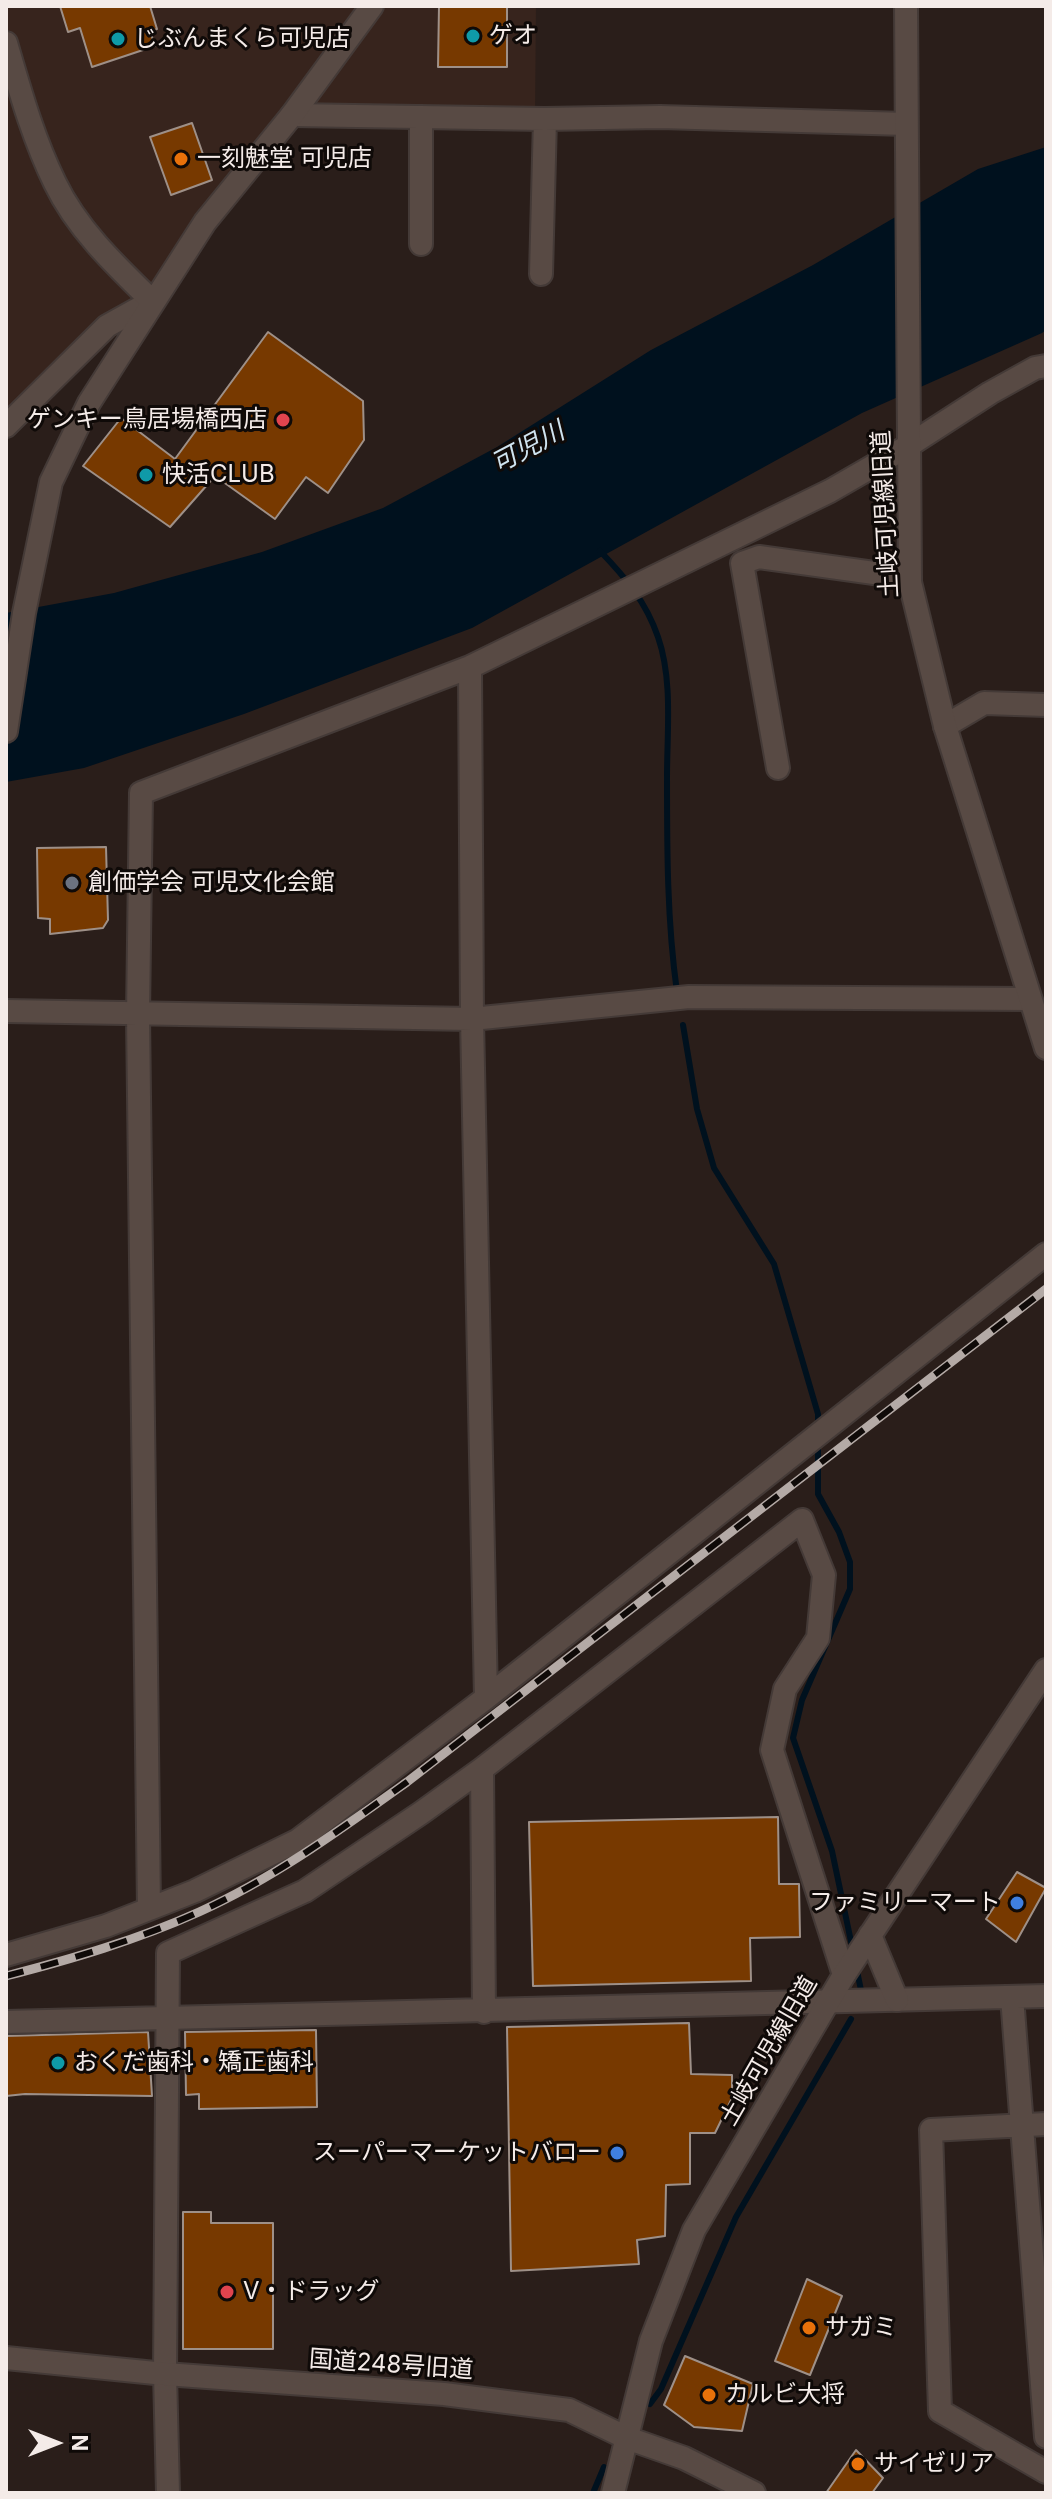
<!DOCTYPE html>
<html>
<head>
<meta charset="utf-8">
<style>
  body { margin:0 }
  #map { position:relative; width:1052px; height:2499px; overflow:hidden; background:#2a1e1a; font-family:Inter,sans-serif }
  canvas { display:block }
  .frame { position:absolute; inset:0; border:8px solid #f4ebe8; pointer-events:none }
  .north { position:absolute; left:16px; top:2403px; width:80px; height:80px; -webkit-text-stroke:6px #0f0a08; paint-order:stroke; rotate:90deg; font-size:22px; font-weight:700; line-height:32px; text-align:center; color:#f4ebe8 }
  .north::after { content:''; display:block; margin:auto; width:28px; height:36px; background:#f4ebe8; clip-path:polygon(50% 0,100% 100%,50% 72%,0 100%) }
</style>
</head>
<body>
<div id="map">
<canvas width="1052" height="2499"></canvas>
<div class="frame"></div>
<div class="north">N</div>
</div>
<script>
const context = document.querySelector('canvas').getContext('2d');
context.lineJoin = 'round';
function fill(path, color) {
  context.fillStyle = color;
  context.fill(path, 'evenodd');
}
function stroke(path, color, width, dash) {
  context.strokeStyle = color;
  context.lineWidth = width;
  context.lineCap = dash ? 'butt' : 'round';
  context.setLineDash(dash || []);
  context.stroke(path);
}
function drawText(font, color, halo, rows, align = 'center') {
  context.font = font + ' Inter,"Noto Sans JP",sans-serif';
  context.lineWidth = 6;
  context.setLineDash([]);
  context.textBaseline = 'middle';
  context.strokeStyle = halo;
  context.fillStyle = color;
  for (const [text, x, y, turn = 0] of rows) {
    context.save();
    context.translate(x, y);
    context.rotate((+turn || 0) * Math.PI / 180);
    context.textAlign = isNaN(turn) ? turn : align;
    if (halo) context.strokeText(text, 0, 0);
    context.fillText(text, 0, 0);
    context.restore();
  }
}
const built = new Path2D(`
  M 6,6 L 536,6 L 535,119 L 292,115 L 152,301 L 6,426 Z`);
const water = new Path2D(`
  M 1046,147 L 1046,330 L 1042,333 L 862,413 L 472,628 L 244,714 L 84,768 L 6,782 L 6,613 L 114,593 L 262,552 L 383,508 L 497,447 L 651,350 L 813,265 L 978,169 Z`);
const stream = new Path2D(`
  M 600,551 C 626,578 646,602 658,637 C 673,680 667,732 667,777 C 667,849 667,921 677,992
  M 683,1025 L 697,1109 L 714,1168 L 774,1264 L 818,1414 L 818,1426
  M 818,1442 L 818,1494 L 839,1532 L 850,1562 L 850,1589 L 802,1700 L 793,1738 L 832,1851 L 853,1951
  M 856,1966 L 862,1995
  M 650,2404 L 661,2389 L 736,2217 L 851,2019
  M 593,2493 L 604,2467`);
const building = new Path2D(`
  M 60,6 L 150,6 L 157,29 L 150,31 L 155,46 L 92,67 L 80,28 L 68,32 Z
  M 439,6 L 507,6 L 507,67 L 438,67 Z
  M 192,123 L 212,180 L 171,195 L 150,137 Z
  M 268,332 L 363,401 L 364,440 L 328,493 L 306,477 L 275,519 L 215,476 L 170,527 L 83,466 L 121,418 L 175,459 Z
  M 106,847 L 108,920 L 103,928 L 50,934 L 50,919 L 38,918 L 37,848 Z
  M 778,1817 L 779,1884 L 799,1884 L 800,1937 L 750,1938 L 751,1981 L 533,1986 L 529,1822 Z
  M 1017,1872 L 1046,1888 L 1016,1942 L 986,1919 Z
  M 689,2023 L 691,2074 L 732,2075 L 732,2098 L 715,2133 L 690,2133 L 690,2184 L 666,2185 L 665,2236 L 637,2240 L 639,2264 L 511,2271 L 507,2027 Z
  M 316,2030 L 317,2107 L 199,2109 L 199,2094 L 186,2095 L 185,2032 Z
  M 148,2032 L 152,2096 L 25,2094 L 6,2096 L 6,2036 Z
  M 183,2212 L 211,2212 L 211,2223 L 273,2223 L 273,2349 L 183,2349 Z
  M 807,2279 L 842,2296 L 810,2375 L 775,2361 Z
  M 685,2356 L 753,2384 L 742,2431 L 694,2427 L 664,2405 Z
  M 856,2450 L 883,2478 L 872,2493 L 826,2493 Z`);
const minor = new Path2D(`
  M 292,115 L 545,119 L 660,117 L 906,124
  M 421,117 L 421,244
  M 541,274 L 545,119
  M 6,426 L 107,326 L 152,301
  M 470,667 L 472,1019 L 486,1698
  M 945,726 L 984,703 L 1046,705
  M 778,768 L 742,563 L 759,557 L 910,578
  M 6,1011 L 472,1019 L 689,997 L 1030,999
  M 149,1909 L 138,1015 L 141,793 L 470,667 L 830,491 L 908,446 L 990,393 L 1035,368 L 1046,366
  M 6,1955 L 106,1926 L 195,1891 L 297,1841 L 486,1698 L 1046,1254
  M 1012,1997 L 1046,2437
  M 484,2012 L 482,1769 L 802,1520 L 824,1575 L 818,1638 L 785,1689 L 772,1750 L 844,1975
  M 6,2022 L 1046,1996
  M 1046,2124 L 931,2130 L 940,2411 L 1046,2472
  M 168,2493 L 165,2374 L 168,1953 L 305,1891 L 421,1813 L 482,1769`);
const tertiary = new Path2D(`
  M 906,6 L 910,582 L 945,726 L 1046,1048
  M 6,43 C 20,91 33,138 55,183 C 77,229 116,266 152,301
  M 6,731 L 24,613 L 51,482 L 89,403 L 205,222 L 292,115 L 372,6
  M 870,1935 L 897,2000
  M 6,2358 L 165,2374 L 444,2394 L 569,2410 L 627,2438 L 684,2458 L 754,2493
  M 613,2493 L 651,2341 L 694,2230 L 844,1975 L 1046,1670`);
const rail = new Path2D(`
  M 6,1976 C 72,1959 137,1940 199,1912 C 274,1878 340,1830 407,1782 L 1046,1289`);
const markers = [
  [473,36,8,"#0f9aa8"],
  [118,39,8,"#0f9aa8"],
  [181,159,8,"#e8710a"],
  [283,420,8,"#e0444e"],
  [146,475,8,"#0f9aa8"],
  [72,883,8,"#6b7280"],
  [1017,1903,8,"#3f7fe0"],
  [58,2063,8,"#0f9aa8"],
  [617,2153,8,"#3f7fe0"],
  [227,2292,8,"#e0444e"],
  [809,2328,8,"#e8710a"],
  [709,2395,8,"#e8710a"],
  [858,2464,8,"#e8710a"]
];
const poiNames = [
  ["ゲオ",489,36],
  ["じぶんまくら可児店",134,39],
  ["一刻魅堂 可児店",197,159],
  ["ゲンキー鳥居場橋西店",267,420,"right"],
  ["快活CLUB",162,475],
  ["創価学会 可児文化会館",88,883],
  ["ファミリーマート",1001,1903,"right"],
  ["おくだ歯科・矯正歯科",74,2063],
  ["スーパーマーケットバロー",601,2153,"right"],
  ["V・ドラッグ",243,2292],
  ["サガミ",825,2328],
  ["カルビ大将",725,2395],
  ["サイゼリア",874,2464]
];
const streetNames = [
  ["土岐可児線旧道",886,514,-93],
  ["土岐可児線旧道",769,2051,-60],
  ["国道248号旧道",391,2365,4]
];
const waterNames = [
  ["可児川",528,448,-28]
];
fill(built, '#37241d');
fill(water, '#00111e');
stroke(stream, '#00111e', 6);
fill(building, '#773900');
stroke(building, '#9e9088', 2);
stroke(minor, '#443a37', 26);
stroke(tertiary, '#443a37', 26);
stroke(minor, '#584a44', 22);
stroke(tertiary, '#584a44', 22);
stroke(rail, '#b4aaa6', 9);
stroke(rail, '#0f0a08', 6, [18]);
for (const [x, y, r, color] of markers) {
  const dot = new Path2D();
  dot.arc(x, y, r, 0, 2 * Math.PI);
  context.fillStyle = color;
  context.fill(dot);
  stroke(dot, '#0f0a08', 3);
}
drawText('24px', '#f4ebe8', '#0f0a08', poiNames, 'left');
drawText('24px', '#f4ebe8', '#0f0a08', streetNames);
drawText('italic 26px', '#d0e4f0', '#0f0a08', waterNames);
</script>
</body>
</html>
